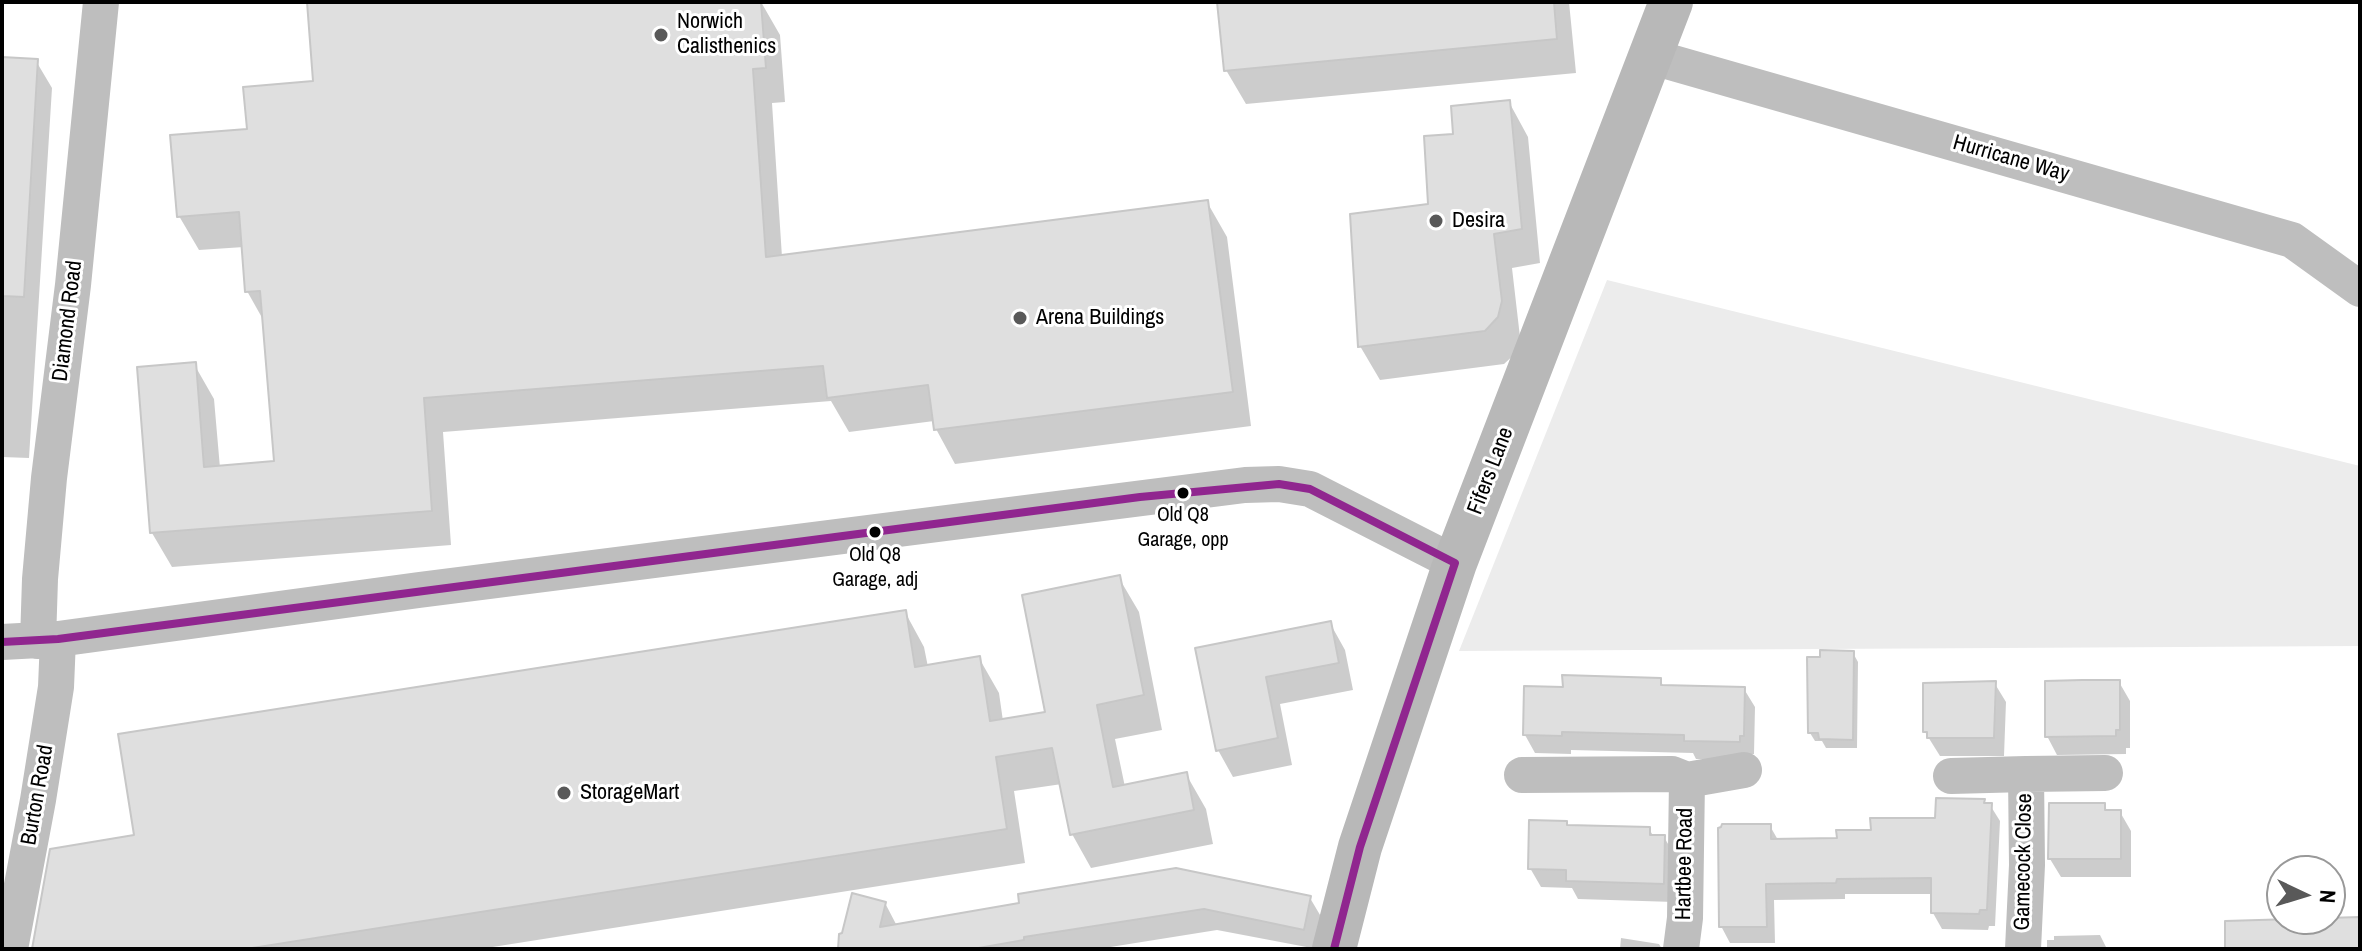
<!DOCTYPE html>
<html>
<head>
<meta charset="utf-8">
<style>
  body { margin:0 }
  #map { position:relative; width:2362px; height:951px; overflow:hidden; background:#fff; font-family:"Archivo Narrow",sans-serif }
  canvas { display:block }
  .frame { position:absolute; inset:0; border:4px solid #000; pointer-events:none }
  .north { position:absolute; left:2266px; top:855px; width:80px; height:80px; box-sizing:border-box; background:#fff; border:2px solid #999; border-radius:50%; rotate:94deg; font-size:22px; font-weight:700; line-height:32px; text-align:center; color:#000 }
  .north::after { content:''; display:block; margin:auto; width:28px; height:36px; background:#595959; clip-path:polygon(50% 0,100% 100%,50% 72%,0 100%) }
</style>
</head>
<body>
<div id="map">
<canvas width="2362" height="951"></canvas>
<div class="frame"></div>
<div class="north">N</div>
</div>
<script>
const context = document.querySelector('canvas').getContext('2d');
context.lineJoin = 'round';
function fill(path, color) {
  context.fillStyle = color;
  context.fill(path, 'evenodd');
}
function stroke(path, color, width, dash) {
  context.strokeStyle = color;
  context.lineWidth = width;
  context.lineCap = dash ? 'butt' : 'round';
  context.setLineDash(dash || []);
  context.stroke(path);
}
function drawText(font, color, halo, rows, align = 'center') {
  context.font = font + ' "Archivo Narrow",sans-serif';
  context.lineWidth = 6;
  context.setLineDash([]);
  context.textBaseline = 'middle';
  context.strokeStyle = halo;
  context.fillStyle = color;
  for (const [text, x, y, turn = 0] of rows) {
    context.save();
    context.translate(x, y);
    context.rotate((+turn || 0) * Math.PI / 180);
    context.textAlign = isNaN(turn) ? turn : align;
    if (halo) context.strokeText(text, 0, 0);
    context.fillText(text, 0, 0);
    context.restore();
  }
}
const green = new Path2D(`
  M 1607,280 L 2360,466 L 2360,646 L 1459,651 Z`);
const shadow = new Path2D(`
  M 309,2 L 761,2 L 780,35 L 785,102 L 772,103 L 782,257 L 1207,202 L 1227,237 L 1251,426 L 955,464 L 936,429 L 934,421 L 849,432 L 831,401 L 443,432 L 451,545 L 172,567 L 152,533 L 139,369 L 194,364 L 214,399 L 220,468 L 276,463 L 265,323 L 247,291 L 244,247 L 199,250 L 179,216 L 249,131 L 315,83 Z
  M 1220,2 L 1569,2 L 1576,73 L 1246,104 L 1226,70 Z
  M 2,59 L 36,61 L 52,88 L 29,458 L 2,457 Z
  M 1509,102 L 1528,137 L 1540,263 L 1512,268 L 1520,337 L 1517,352 L 1504,364 L 1380,380 L 1360,346 L 1431,206 L 1455,136 Z
  M 1119,578 L 1139,612 L 1162,730 L 1115,739 L 1125,787 L 1186,774 L 1206,809 L 1213,844 L 1091,868 L 1072,834 L 1062,784 L 1014,791 L 1025,863 L 480,949 L 34,949 L 136,837 L 905,612 L 924,647 L 928,667 L 979,658 L 999,693 L 1003,721 L 1048,713 Z
  M 1330,623 L 1345,650 L 1353,690 L 1280,704 L 1292,765 L 1233,777 L 1218,750 L 1198,650 Z
  M 1853,653 L 1858,662 L 1857,748 L 1826,748 L 1822,741 L 1815,741 L 1810,733 Z
  M 1660,680 L 1664,687 L 1744,689 L 1755,707 L 1754,754 L 1750,754 L 1750,760 L 1696,759 L 1693,753 L 1571,750 L 1571,754 L 1535,753 L 1525,735 L 1565,689 Z
  M 2119,682 L 2130,701 L 2130,748 L 2126,748 L 2126,754 L 2057,755 L 2047,736 Z
  M 1995,684 L 2006,702 L 2004,756 L 1940,756 L 1925,732 Z
  M 1984,801 L 1986,805 L 1990,805 L 2000,821 L 1995,926 L 1989,926 L 1988,930 L 1942,929 L 1933,913 L 1933,894 L 1845,894 L 1845,899 L 1774,900 L 1775,943 L 1730,943 L 1721,926 L 1770,826 L 1778,840 L 1839,840 L 1937,820 Z
  M 2104,805 L 2108,812 L 2120,812 L 2131,831 L 2131,877 L 2061,877 L 2050,859 Z
  M 1566,823 L 1569,827 L 1649,829 L 1654,837 L 1664,837 L 1675,856 L 1674,902 L 1578,899 L 1572,888 L 1541,887 L 1530,868 Z
  M 1310,898 L 1323,920 L 1317,949 L 1217,930 L 1098,949 L 841,949 L 885,903 L 897,926 L 1021,905 Z
  M 2100,935 L 2107,949 L 2047,949 L 2047,940 L 2054,940 L 2054,936 Z
  M 1621,938 L 1659,944 L 1662,949 L 1620,949 Z`);
const building = new Path2D(`
  M 307,2 L 761,2 L 766,68 L 753,69 L 766,257 L 1208,200 L 1233,392 L 934,430 L 928,385 L 827,398 L 823,366 L 424,398 L 432,511 L 150,533 L 137,367 L 196,362 L 204,467 L 274,461 L 260,291 L 245,292 L 239,212 L 177,217 L 170,135 L 247,129 L 243,87 L 313,81 Z
  M 1217,2 L 1554,2 L 1557,39 L 1224,71 Z
  M 2,57 L 38,59 L 24,297 L 2,296 Z
  M 1510,100 L 1522,229 L 1494,234 L 1502,301 L 1498,317 L 1485,331 L 1358,347 L 1350,214 L 1428,204 L 1424,136 L 1453,134 L 1451,106 Z
  M 1120,575 L 1144,695 L 1097,705 L 1113,787 L 1187,772 L 1194,810 L 1070,835 L 1052,748 L 996,757 L 1007,829 L 246,949 L 32,949 L 50,849 L 134,835 L 118,734 L 906,610 L 915,667 L 980,656 L 990,721 L 1045,712 L 1022,595 Z
  M 1331,621 L 1339,663 L 1266,677 L 1278,738 L 1216,751 L 1195,648 Z
  M 1820,650 L 1854,651 L 1853,740 L 1819,739 L 1818,733 L 1808,733 L 1807,657 L 1820,657 Z
  M 1562,675 L 1661,678 L 1661,685 L 1745,687 L 1744,736 L 1740,736 L 1740,742 L 1684,741 L 1684,735 L 1562,732 L 1562,736 L 1523,735 L 1524,686 L 1563,687 Z
  M 2082,680 L 2120,680 L 2120,730 L 2116,730 L 2116,736 L 2045,737 L 2045,681 Z
  M 1996,681 L 1994,738 L 1927,738 L 1927,732 L 1923,732 L 1923,683 Z
  M 1936,798 L 1985,799 L 1984,803 L 1992,803 L 1987,910 L 1980,910 L 1979,914 L 1931,913 L 1931,878 L 1837,879 L 1836,883 L 1766,884 L 1767,927 L 1719,927 L 1718,828 L 1721,827 L 1722,824 L 1771,824 L 1771,839 L 1837,838 L 1836,830 L 1871,830 L 1870,818 L 1935,818 Z
  M 2049,803 L 2105,803 L 2105,810 L 2121,810 L 2121,859 L 2048,859 Z
  M 1529,820 L 1567,821 L 1567,825 L 1650,827 L 1650,835 L 1665,835 L 1664,884 L 1566,881 L 1566,870 L 1528,869 Z
  M 1176,868 L 1311,896 L 1304,930 L 1204,909 L 1024,937 L 1024,940 L 973,949 L 838,949 L 839,934 L 842,933 L 852,893 L 886,902 L 880,927 L 1019,903 L 1018,894 Z
  M 2360,917 L 2360,949 L 2225,949 L 2225,921 Z`);
const street = new Path2D(`
  M 1649,56 L 2292,240 L 2360,289
  M 38,641 L 40,579 L 49,478 L 73,285 L 101,2
  M 2,642 L 58,639 L 419,590 L 1245,485 L 1279,484 L 1310,489 L 1455,563
  M 1522,775 L 1672,774 L 1687,780
  M 1951,776 L 2026,774
  M 10,949 L 38,800 L 56,687 L 58,639
  M 1681,949 L 1685,918 L 1687,780 L 1744,770
  M 2023,949 L 2027,865 L 2026,774 L 2105,773`);
const secondary = new Path2D(`
  M 1334,949 L 1360,847 L 1455,563 L 1671,2`);
const bus1 = new Path2D(`
  M 2,642 L 58,639 L 1140,497 L 1279,484 L 1310,489 L 1455,563 L 1360,847 L 1334,949`);
const markers = [
  [661,35,8,"#595959"],
  [1436,221,8,"#595959"],
  [1020,318,8,"#595959"],
  [1183,493,7,"#000"],
  [875,532,7,"#000"],
  [564,793,8,"#595959"]
];
const busNames = [
  ["Old Q8",1183,516],
  ["Garage, opp",1183,541],
  ["Old Q8",875,556],
  ["Garage, adj",875,581]
];
const poiNames = [
  ["Norwich",677,22],
  ["Calisthenics",677,47],
  ["Desira",1452,221],
  ["Arena Buildings",1036,318],
  ["StorageMart",580,793]
];
const streetNames = [
  ["Hurricane Way",2011,159,16],
  ["Diamond Road",68,321,-83],
  ["Fifers Lane",1491,471,-69],
  ["Burton Road",38,795,-80],
  ["Gamecock Close",2024,862,-89],
  ["Hartbee Road",1685,864,-89]
];
fill(green, '#ececec');
fill(shadow, '#0003');
fill(building, '#dfdfdf');
stroke(building, '#c7c7c7', 2);
stroke(street, '#bebebe', 36);
stroke(secondary, '#b8b8b8', 44);
stroke(bus1, '#90268f', 8);
for (const [x, y, r, color] of markers) {
  const dot = new Path2D();
  dot.arc(x, y, r, 0, 2 * Math.PI);
  context.fillStyle = color;
  context.fill(dot);
  stroke(dot, '#fff', 3);
}
drawText('20px', '#000', '#fff', busNames);
drawText('22px', '#000', '#fff', poiNames, 'left');
drawText('22px', '#000', '#fff', streetNames);
</script>
</body>
</html>
